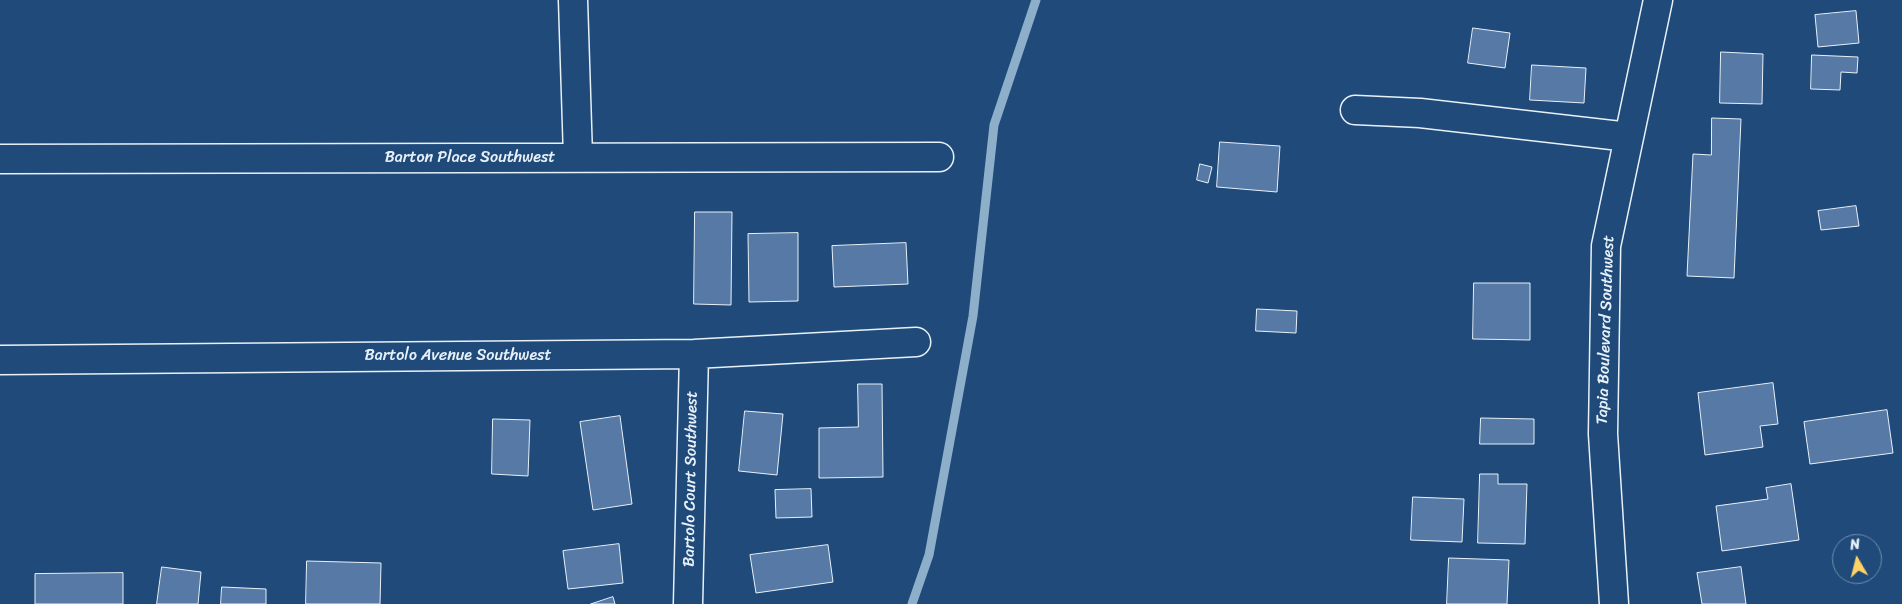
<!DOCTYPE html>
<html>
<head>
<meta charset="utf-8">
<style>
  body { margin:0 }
  #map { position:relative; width:1902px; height:604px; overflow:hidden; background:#1f4a7a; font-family:Sriracha,sans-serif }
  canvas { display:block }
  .north { position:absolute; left:1832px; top:534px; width:50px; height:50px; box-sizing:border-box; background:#1f4a7a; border:1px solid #6f8dac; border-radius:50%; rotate:352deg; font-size:14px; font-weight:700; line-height:20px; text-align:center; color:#e8f1f8 }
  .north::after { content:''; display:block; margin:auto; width:18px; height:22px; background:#ffd166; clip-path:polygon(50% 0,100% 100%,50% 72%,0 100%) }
</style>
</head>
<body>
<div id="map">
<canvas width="1902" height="604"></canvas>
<div class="north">N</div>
</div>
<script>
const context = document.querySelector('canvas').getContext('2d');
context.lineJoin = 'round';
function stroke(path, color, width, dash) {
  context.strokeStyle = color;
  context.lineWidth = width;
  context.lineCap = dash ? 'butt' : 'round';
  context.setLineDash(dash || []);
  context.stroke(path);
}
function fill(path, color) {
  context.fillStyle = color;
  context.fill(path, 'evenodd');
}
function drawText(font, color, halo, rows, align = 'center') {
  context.font = font + ' Sriracha,sans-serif';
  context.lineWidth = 4.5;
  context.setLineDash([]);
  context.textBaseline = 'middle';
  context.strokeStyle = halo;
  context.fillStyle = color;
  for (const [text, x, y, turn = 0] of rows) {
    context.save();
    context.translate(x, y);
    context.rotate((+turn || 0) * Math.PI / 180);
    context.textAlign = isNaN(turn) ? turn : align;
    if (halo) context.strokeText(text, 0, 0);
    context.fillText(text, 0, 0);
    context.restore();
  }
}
const stream = new Path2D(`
  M 912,604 L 929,555 L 973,316 L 994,125 L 1036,0`);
const building = new Path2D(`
  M 1856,11 L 1859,43 L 1818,47 L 1815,15 Z
  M 1473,28 L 1510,33 L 1505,68 L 1468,63 Z
  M 1721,52 L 1763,54 L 1762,104 L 1720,103 Z
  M 1812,55 L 1858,57 L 1857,73 L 1841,72 L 1840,90 L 1811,89 Z
  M 1532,65 L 1586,68 L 1584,103 L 1530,100 Z
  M 1712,118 L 1741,119 L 1734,278 L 1687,276 L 1693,154 L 1711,155 Z
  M 1220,142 L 1280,146 L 1277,192 L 1217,187 Z
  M 1200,164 L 1212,167 L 1208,183 L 1197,180 Z
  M 1856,206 L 1859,226 L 1821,230 L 1818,211 Z
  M 695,212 L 732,212 L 731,305 L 694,304 Z
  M 798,233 L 798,301 L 749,302 L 748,234 Z
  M 906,243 L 908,284 L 834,287 L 832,246 Z
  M 1474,283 L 1530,283 L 1530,340 L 1473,339 Z
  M 1257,309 L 1297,311 L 1296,333 L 1256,331 Z
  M 1773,383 L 1778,424 L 1760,426 L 1763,447 L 1705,455 L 1698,393 Z
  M 858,384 L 882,384 L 883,477 L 819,478 L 819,428 L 858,427 Z
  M 1887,410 L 1893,453 L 1810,464 L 1804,422 Z
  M 745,411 L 783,414 L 777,475 L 739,471 Z
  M 620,416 L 632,504 L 593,510 L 580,422 Z
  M 1481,418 L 1534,419 L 1534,444 L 1480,444 Z
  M 493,419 L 530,420 L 528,476 L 492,474 Z
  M 1480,474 L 1498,474 L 1498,484 L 1527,484 L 1525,544 L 1478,543 Z
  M 1791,484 L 1799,540 L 1722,551 L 1716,506 L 1768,499 L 1766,488 Z
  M 811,489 L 812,517 L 776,518 L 775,490 Z
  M 1413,497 L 1464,499 L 1462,542 L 1411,540 Z
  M 619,544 L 623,583 L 568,589 L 563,551 Z
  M 828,545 L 833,582 L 756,593 L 750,555 Z
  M 1449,558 L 1509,560 L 1507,604 L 1447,604 Z
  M 307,561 L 381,563 L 380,604 L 306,604 Z
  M 162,567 L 201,572 L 198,604 L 157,604 Z
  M 1741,567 L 1746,604 L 1702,604 L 1697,573 Z
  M 123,573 L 123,604 L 35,604 L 35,574 Z
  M 222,587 L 266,589 L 266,604 L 221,604 Z
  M 613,597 L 615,604 L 591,604 Z`);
const minor = new Path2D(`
  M 573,0 L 578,157
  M 1355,110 L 1420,113 L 1629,137
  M 0,159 L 939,157
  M 0,360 L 694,354 L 916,342
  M 688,604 L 694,354
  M 1614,604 L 1603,434 L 1606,246 L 1658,0`);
const streetNames = [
  ["Barton Place Southwest",470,158],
  ["Tapia Boulevard Southwest",1606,330,-88],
  ["Bartolo Avenue Southwest",458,356],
  ["Bartolo Court Southwest",691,479,-89]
];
stroke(stream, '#8eafc9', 9);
fill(building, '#5779a6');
stroke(building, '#e8f1f8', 1);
stroke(minor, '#e8f1f8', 31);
stroke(minor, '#1f4a7a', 28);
drawText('16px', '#e8f1f8', '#1f4a7a', streetNames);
</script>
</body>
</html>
